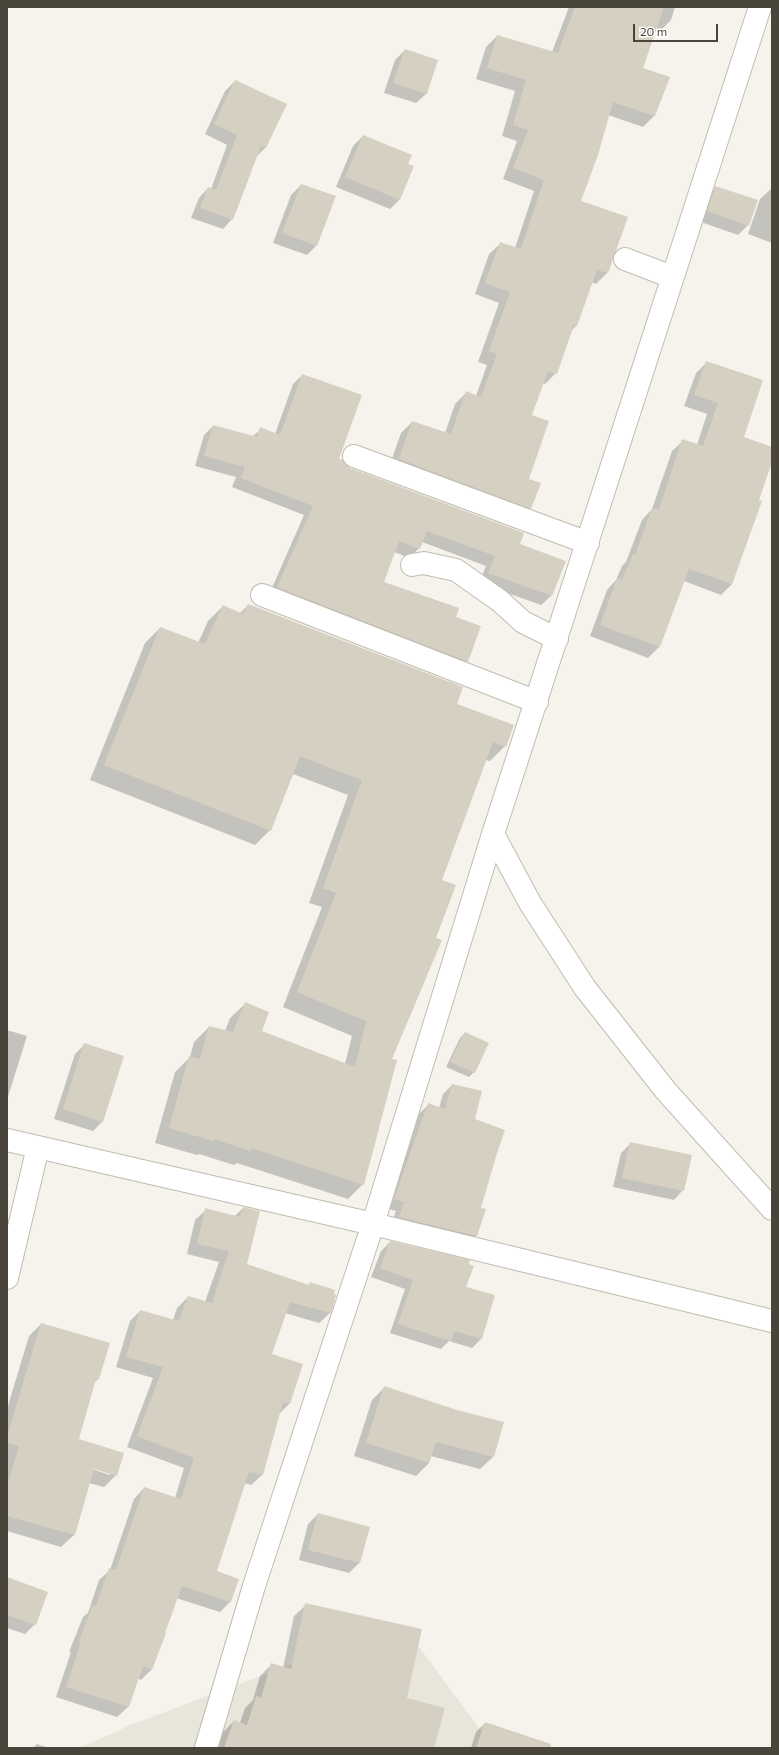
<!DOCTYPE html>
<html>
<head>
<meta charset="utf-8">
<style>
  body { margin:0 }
  #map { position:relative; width:779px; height:1755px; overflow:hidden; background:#f5f3ec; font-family:Commissioner,sans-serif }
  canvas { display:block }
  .frame { position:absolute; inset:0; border:8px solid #49453a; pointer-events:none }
  .scale { position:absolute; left:633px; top:24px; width:85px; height:18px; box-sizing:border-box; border:2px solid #49453a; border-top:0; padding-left:5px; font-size:12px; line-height:14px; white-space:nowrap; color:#49453a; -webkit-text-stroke:3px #fff; paint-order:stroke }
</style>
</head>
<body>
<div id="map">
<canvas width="779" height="1755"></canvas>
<div class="frame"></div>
<div class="scale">20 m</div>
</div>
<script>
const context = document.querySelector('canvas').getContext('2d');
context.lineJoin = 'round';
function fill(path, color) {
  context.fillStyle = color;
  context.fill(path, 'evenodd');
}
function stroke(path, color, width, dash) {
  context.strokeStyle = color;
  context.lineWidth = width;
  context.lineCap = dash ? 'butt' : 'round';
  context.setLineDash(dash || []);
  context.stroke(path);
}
const residential = new Path2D(`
  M 408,1632 L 494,1748 L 80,1748 L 128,1726 L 300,1661 Z`);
const shadow = new Path2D(`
  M 569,7 L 675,7 L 671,20 L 660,31 L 655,29 L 642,68 L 668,78 L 654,116 L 643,127 L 608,115 L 579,202 L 627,218 L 607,273 L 596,284 L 591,282 L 576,326 L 570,332 L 556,373 L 545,384 L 543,383 L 531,415 L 528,480 L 530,508 L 519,519 L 388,470 L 401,433 L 412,422 L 445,433 L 455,404 L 466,393 L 476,396 L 487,365 L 478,362 L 499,303 L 475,294 L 489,254 L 501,243 L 515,248 L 534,191 L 503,179 L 517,141 L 502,136 L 515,91 L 476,79 L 486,47 L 497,36 L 552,52 Z
  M 405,50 L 426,94 L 416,103 L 384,93 L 395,60 Z
  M 235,81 L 286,105 L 265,148 L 256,157 L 232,219 L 223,229 L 191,218 L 199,198 L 208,188 L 211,189 L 227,145 L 205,134 L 225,91 Z
  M 363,136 L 407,164 L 400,199 L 390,209 L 336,187 L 353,146 Z
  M 301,185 L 317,245 L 307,255 L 273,243 L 291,195 Z
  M 716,187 L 748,225 L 738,235 L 698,221 L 706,196 Z
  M 772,188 L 772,243 L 748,234 L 760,199 Z
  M 707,362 L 742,438 L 772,448 L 772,459 L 758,500 L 761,502 L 732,584 L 721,595 L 684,581 L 659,647 L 648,658 L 590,636 L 607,590 L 616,580 L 622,566 L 626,562 L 642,520 L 652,509 L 672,451 L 683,441 L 697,445 L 707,414 L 684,406 L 696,373 Z
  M 302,375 L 338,459 L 349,469 L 518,545 L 564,562 L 551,596 L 541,605 L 479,583 L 486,566 L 422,542 L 419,548 L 410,558 L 394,552 L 383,582 L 454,618 L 467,661 L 458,671 L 268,597 L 304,515 L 232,487 L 236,477 L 195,466 L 204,435 L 213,426 L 253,436 L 261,429 L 275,434 L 293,384 Z
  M 248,605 L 455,704 L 505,746 L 490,761 L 485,760 L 441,880 L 390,1059 L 363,1184 L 348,1199 L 237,1163 L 234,1165 L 199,1154 L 197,1155 L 155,1143 L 175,1072 L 190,1057 L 194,1042 L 209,1027 L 225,1031 L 230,1018 L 245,1004 L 260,1031 L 345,1064 L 352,1036 L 283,1007 L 322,907 L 309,903 L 348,795 L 293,774 L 270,830 L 255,845 L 90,780 L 145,643 L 160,628 L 198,643 L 208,621 L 223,606 L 240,613 Z
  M 7,1030 L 27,1036 L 7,1100 Z
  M 465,1033 L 474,1072 L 469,1077 L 446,1067 L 460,1038 Z
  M 85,1044 L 102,1122 L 93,1131 L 54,1119 L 75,1054 Z
  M 452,1085 L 474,1120 L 480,1208 L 484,1210 L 476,1236 L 467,1245 L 390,1227 L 396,1211 L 385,1208 L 419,1114 L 429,1104 L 439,1108 L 443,1094 Z
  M 631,1143 L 683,1190 L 674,1200 L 613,1187 L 621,1153 Z
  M 243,1208 L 246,1265 L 307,1286 L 310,1283 L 335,1296 L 330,1313 L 319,1323 L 285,1313 L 271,1355 L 302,1365 L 289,1404 L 279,1414 L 262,1475 L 251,1485 L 244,1483 L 216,1572 L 231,1601 L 220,1612 L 176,1598 L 152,1669 L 141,1680 L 138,1678 L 128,1707 L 117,1717 L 56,1697 L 71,1652 L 69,1652 L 83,1617 L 88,1613 L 99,1580 L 110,1570 L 134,1499 L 144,1488 L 175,1498 L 184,1468 L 127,1447 L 153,1378 L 116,1367 L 130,1321 L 140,1311 L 173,1320 L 177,1308 L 188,1297 L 205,1302 L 219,1262 L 187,1254 L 195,1220 L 206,1210 L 235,1216 Z
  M 390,1242 L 465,1287 L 494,1296 L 481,1339 L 472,1348 L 449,1341 L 441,1349 L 390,1333 L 405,1289 L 371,1277 L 381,1251 Z
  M 41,1324 L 98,1379 L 94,1383 L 77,1440 L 116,1475 L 104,1487 L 89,1483 L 74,1535 L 61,1547 L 7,1531 L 7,1409 L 29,1336 ZM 90,1466 L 110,1472 L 110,1475 L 89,1468 Z
  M 384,1388 L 493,1457 L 480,1469 L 431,1456 L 429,1463 L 416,1476 L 354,1456 L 372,1400 Z
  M 318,1514 L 368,1527 L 359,1563 L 349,1573 L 299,1560 L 308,1524 Z
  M 7,1578 L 35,1624 L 25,1634 L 7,1628 Z
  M 306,1605 L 405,1698 L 433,1748 L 218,1748 L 223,1732 L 234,1721 L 240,1723 L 245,1708 L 253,1700 L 260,1676 L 271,1665 L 283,1668 L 294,1616 Z
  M 485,1723 L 531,1748 L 471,1748 L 476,1732 Z
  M 37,1744 L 49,1748 L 33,1748 Z`);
const building = new Path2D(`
  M 575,7 L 664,7 L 643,68 L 670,77 L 655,116 L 613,102 L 598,155 L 581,201 L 628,217 L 608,273 L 597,270 L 577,326 L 574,325 L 557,374 L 548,371 L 532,415 L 549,421 L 529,479 L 541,483 L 531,509 L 399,459 L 412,421 L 451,434 L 466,391 L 481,397 L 497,354 L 489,351 L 510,292 L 485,283 L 500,242 L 521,249 L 544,180 L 513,168 L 528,130 L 513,125 L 526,80 L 487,68 L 497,35 L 558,53 Z
  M 405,49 L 438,60 L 427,94 L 393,83 Z
  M 235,80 L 287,104 L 266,148 L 261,146 L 233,220 L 200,208 L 208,187 L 216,190 L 237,135 L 214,124 Z
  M 363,135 L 412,155 L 408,164 L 414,166 L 400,200 L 345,177 Z
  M 301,184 L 336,196 L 317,246 L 282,233 Z
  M 715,186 L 758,200 L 749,226 L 707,211 Z
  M 706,361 L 763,380 L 744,437 L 772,447 L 772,462 L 759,500 L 762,501 L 732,584 L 689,569 L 660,647 L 600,625 L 617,578 L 622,580 L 633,554 L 635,555 L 652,508 L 659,510 L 682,439 L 703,446 L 718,403 L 694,395 Z
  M 302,374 L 362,395 L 339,459 L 343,460 L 345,464 L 350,468 L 524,533 L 520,544 L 566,561 L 552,596 L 488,573 L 495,556 L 427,531 L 420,549 L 399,541 L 384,582 L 459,608 L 456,617 L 481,626 L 468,662 L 277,587 L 313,506 L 241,478 L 245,467 L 204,456 L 213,425 L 257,437 L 260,427 L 280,435 Z
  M 248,604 L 463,687 L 457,704 L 514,725 L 506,747 L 493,742 L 442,880 L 456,885 L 436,938 L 442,940 L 392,1059 L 397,1060 L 364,1185 L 251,1148 L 250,1151 L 214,1139 L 213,1141 L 169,1128 L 189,1056 L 200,1059 L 209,1026 L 233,1032 L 245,1002 L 269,1012 L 262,1031 L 355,1067 L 366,1021 L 297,992 L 336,893 L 323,888 L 362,780 L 300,756 L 271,831 L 104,765 L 160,627 L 205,644 L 223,605 L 243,614 Z
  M 465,1032 L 489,1043 L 475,1073 L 450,1062 Z
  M 84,1043 L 124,1056 L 103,1122 L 63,1109 Z
  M 452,1084 L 482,1091 L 475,1119 L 505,1130 L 497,1153 L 481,1208 L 486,1209 L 477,1236 L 399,1217 L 404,1202 L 394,1199 L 428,1103 L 445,1109 Z
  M 630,1142 L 692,1155 L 684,1191 L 622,1178 Z
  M 243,1207 L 260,1211 L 247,1264 L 309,1285 L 310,1282 L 335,1290 L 334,1294 L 336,1295 L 331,1313 L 290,1302 L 272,1354 L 303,1364 L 290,1404 L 283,1402 L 263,1475 L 249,1472 L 217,1571 L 239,1579 L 231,1602 L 182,1586 L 165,1633 L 166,1633 L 152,1670 L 143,1666 L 129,1707 L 66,1687 L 81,1642 L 79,1641 L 93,1605 L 96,1606 L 109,1568 L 116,1570 L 144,1487 L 181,1499 L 194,1458 L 137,1436 L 163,1367 L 126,1357 L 140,1310 L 179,1321 L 188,1296 L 212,1303 L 229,1251 L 197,1244 L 205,1208 L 240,1217 Z
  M 390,1241 L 470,1260 L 469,1264 L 474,1266 L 466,1287 L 495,1295 L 482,1339 L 454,1331 L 451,1341 L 398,1324 L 413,1280 L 380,1268 Z
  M 41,1323 L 110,1343 L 99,1379 L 96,1379 L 79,1439 L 124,1453 L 117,1476 L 94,1469 L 75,1535 L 7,1516 L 7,1487 L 19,1446 L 7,1443 L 7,1437 Z
  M 384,1386 L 457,1410 L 504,1422 L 494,1457 L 436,1442 L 429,1463 L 366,1443 Z
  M 318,1513 L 370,1527 L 360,1563 L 308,1550 Z
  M 7,1577 L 48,1592 L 36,1625 L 7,1615 Z
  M 305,1603 L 422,1629 L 407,1698 L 445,1708 L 434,1748 L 224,1748 L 234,1720 L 247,1725 L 256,1696 L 261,1698 L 271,1663 L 291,1669 Z
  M 485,1722 L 551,1744 L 550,1748 L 476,1748 Z`);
const minor = new Path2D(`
  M 625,259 L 672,277
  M 354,456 L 588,543
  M 412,565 L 424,563 L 456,570 L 500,601 L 523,622 L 557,639
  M 262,595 L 537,702
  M 493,834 L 530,903 L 585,988 L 666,1091 L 772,1209
  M 7,1140 L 373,1224 L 772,1321
  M 7,1278 L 38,1147
  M 206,1748 L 254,1586 L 373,1224 L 493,834 L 760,7`);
fill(residential, '#e8e5db');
fill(shadow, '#0003');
fill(building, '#d6d0c2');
stroke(minor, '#c0bcaf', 24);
stroke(minor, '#fff', 22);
</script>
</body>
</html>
